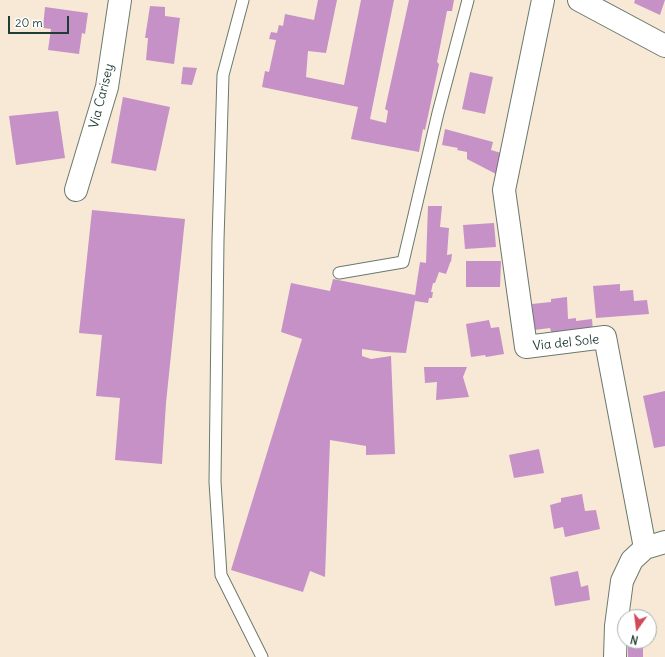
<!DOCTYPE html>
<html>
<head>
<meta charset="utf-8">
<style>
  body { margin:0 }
  #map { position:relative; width:665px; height:657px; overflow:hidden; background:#f7e9d6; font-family:Delius,sans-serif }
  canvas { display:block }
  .north { position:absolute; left:617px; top:609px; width:40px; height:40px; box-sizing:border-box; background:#fff; border:1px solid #a5b1ae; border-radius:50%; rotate:194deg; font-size:11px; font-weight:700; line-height:16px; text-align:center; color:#1f3d34 }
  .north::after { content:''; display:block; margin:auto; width:14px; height:18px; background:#d1495b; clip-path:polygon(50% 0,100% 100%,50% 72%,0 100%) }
  .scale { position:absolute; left:8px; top:16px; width:61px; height:18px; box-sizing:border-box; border:2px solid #1f3d34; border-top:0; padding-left:5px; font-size:12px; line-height:14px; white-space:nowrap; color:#1f3d34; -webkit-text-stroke:3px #fff; paint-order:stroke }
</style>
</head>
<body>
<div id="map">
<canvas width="665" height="657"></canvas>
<div class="north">N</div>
<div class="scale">20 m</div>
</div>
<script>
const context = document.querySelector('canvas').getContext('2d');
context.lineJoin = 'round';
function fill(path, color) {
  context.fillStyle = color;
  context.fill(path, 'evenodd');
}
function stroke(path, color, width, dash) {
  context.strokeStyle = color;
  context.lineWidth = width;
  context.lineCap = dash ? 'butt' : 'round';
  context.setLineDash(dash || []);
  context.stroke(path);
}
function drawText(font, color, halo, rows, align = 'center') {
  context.font = font + ' Delius,sans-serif';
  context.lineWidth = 3;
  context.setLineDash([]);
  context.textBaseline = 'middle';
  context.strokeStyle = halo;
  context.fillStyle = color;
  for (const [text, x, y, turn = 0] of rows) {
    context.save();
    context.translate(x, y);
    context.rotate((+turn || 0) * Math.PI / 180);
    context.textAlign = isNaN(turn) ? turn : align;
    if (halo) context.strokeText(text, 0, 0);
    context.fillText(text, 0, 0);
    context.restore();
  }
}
const building = new Path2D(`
  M 318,0 L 337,0 L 326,53 L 308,51 L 306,77 L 344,85 L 361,0 L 394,0 L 370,119 L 386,123 L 388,111 L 385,109 L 409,0 L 454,0 L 452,11 L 447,11 L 437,62 L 439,64 L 425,130 L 423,129 L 419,152 L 351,139 L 358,107 L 262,87 L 265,71 L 269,72 L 276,40 L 269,39 L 271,32 L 277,33 L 279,25 L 283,26 L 285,14 L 314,20 Z
  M 635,0 L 665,0 L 660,15 L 634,3 Z
  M 150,6 L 165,7 L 165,16 L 180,18 L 174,64 L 146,60 L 148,38 L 145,38 Z
  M 45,7 L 88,13 L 85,34 L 82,33 L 79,54 L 48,50 L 51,29 L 43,28 Z
  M 183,67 L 197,68 L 192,85 L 181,84 Z
  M 470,72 L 493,77 L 485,114 L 462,109 Z
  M 123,97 L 170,107 L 156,171 L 111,163 Z
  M 58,111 L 65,158 L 16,165 L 9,116 Z
  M 445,129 L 493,142 L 491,150 L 501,153 L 496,174 L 467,159 L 467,152 L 457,150 L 458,148 L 442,145 Z
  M 428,206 L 442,206 L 440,227 L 449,228 L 447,255 L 452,254 L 451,262 L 450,262 L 450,263 L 446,274 L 439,272 L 435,283 L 433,283 L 431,292 L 433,292 L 432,298 L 429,298 L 428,303 L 415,301 L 406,353 L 385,352 L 362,349 L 362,356 L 371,359 L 391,356 L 395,454 L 366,455 L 366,446 L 330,440 L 325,577 L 310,571 L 303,592 L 231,570 L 302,339 L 281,332 L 291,283 L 330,291 L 333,279 L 415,295 L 420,262 L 426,263 Z
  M 92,210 L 185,219 L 166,403 L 162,464 L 115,460 L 120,398 L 96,396 L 102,335 L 79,333 Z
  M 494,223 L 496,247 L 465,249 L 463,225 Z
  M 466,261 L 501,261 L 500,287 L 466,287 Z
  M 620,284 L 620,291 L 633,290 L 634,301 L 647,300 L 649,314 L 596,318 L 593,286 Z
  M 567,297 L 568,319 L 576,318 L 576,321 L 592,319 L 593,331 L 552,335 L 550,328 L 534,330 L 532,304 L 551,302 L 551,299 Z
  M 489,320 L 491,328 L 499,327 L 504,354 L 486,357 L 485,355 L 471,357 L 466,324 Z
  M 424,367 L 467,367 L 463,377 L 469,397 L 436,400 L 437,382 L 425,383 Z
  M 665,391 L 665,446 L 654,448 L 643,396 Z
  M 539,449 L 544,473 L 514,478 L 509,455 Z
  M 582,494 L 585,511 L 596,510 L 600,529 L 565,537 L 563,527 L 554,529 L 550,505 L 561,502 L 561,498 Z
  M 578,571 L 581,587 L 588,585 L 590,600 L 555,606 L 550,577 Z
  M 628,641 L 643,641 L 643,657 L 628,657 Z`);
const service = new Path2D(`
  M 243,0 L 223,75 L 218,240 L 215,482 L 221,575 L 262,657
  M 339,273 L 403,262 L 438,113 L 468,0`);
const minor = new Path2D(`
  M 543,0 L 504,190 L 526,347 L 605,337 L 645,548
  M 76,190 L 107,87 L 120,0
  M 615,657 L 616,626 L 622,581 L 632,560 L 645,548 L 665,542`);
const tertiary = new Path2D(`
  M 579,0 L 665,46`);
const streetNames = [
  ["Via Carisey",102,96,-76],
  ["Via del Sole",566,343,-6]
];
fill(building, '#c591c7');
stroke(service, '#6b796d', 13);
stroke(minor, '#6b796d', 24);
stroke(tertiary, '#6b796d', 24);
stroke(service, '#fff', 11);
stroke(minor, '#fff', 22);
stroke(tertiary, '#fff', 22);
drawText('13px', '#1f3d34', '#fff', streetNames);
</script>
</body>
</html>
